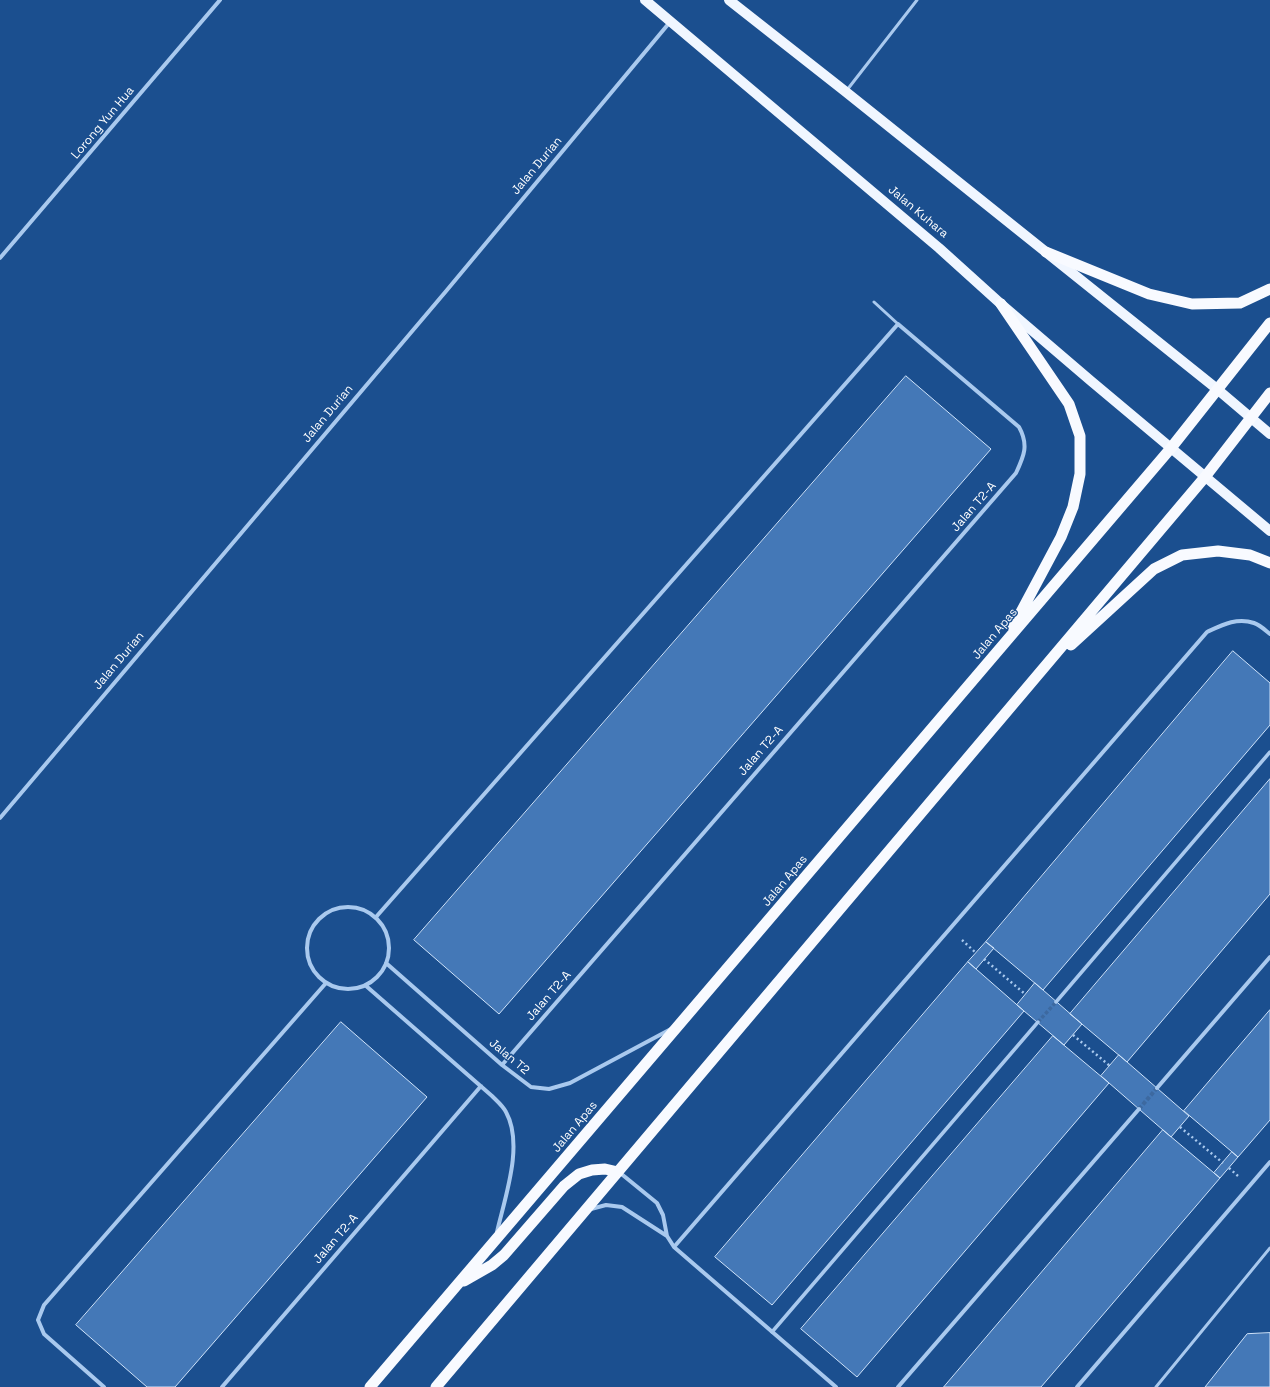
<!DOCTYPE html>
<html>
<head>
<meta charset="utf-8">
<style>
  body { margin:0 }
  canvas { display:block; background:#1b4f8f }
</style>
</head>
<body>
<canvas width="1270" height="1387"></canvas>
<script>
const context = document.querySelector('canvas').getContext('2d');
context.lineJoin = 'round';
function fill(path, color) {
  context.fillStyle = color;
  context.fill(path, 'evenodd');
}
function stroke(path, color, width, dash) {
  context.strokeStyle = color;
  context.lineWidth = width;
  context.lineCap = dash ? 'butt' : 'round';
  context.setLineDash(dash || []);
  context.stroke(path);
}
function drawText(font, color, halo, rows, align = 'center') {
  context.font = font + ' "Space Grotesk",sans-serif';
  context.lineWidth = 3;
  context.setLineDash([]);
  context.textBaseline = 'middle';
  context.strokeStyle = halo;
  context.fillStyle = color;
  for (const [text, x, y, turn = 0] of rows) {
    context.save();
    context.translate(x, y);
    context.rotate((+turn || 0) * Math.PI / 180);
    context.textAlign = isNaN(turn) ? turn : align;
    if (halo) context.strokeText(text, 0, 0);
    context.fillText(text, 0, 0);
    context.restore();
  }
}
const building = new Path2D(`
  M 906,376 L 991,449 L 499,1014 L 414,940 Z
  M 1233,651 L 1270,683 L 1270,725 L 1043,990 L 986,942 Z
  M 1270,779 L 1270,894 L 1127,1062 L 1070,1014 Z
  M 986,942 L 994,948 L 976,969 L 968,962 Z
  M 968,962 L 1024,1011 L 772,1305 L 715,1257 Z
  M 1035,983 L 1082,1024 L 1064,1045 L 1017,1005 Z
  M 1270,1010 L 1270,1120 L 1238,1157 L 1184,1111 Z
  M 341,1022 L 427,1097 L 175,1387 L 147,1387 L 76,1325 Z
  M 1053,1036 L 1109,1083 L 857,1377 L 801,1329 Z
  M 1119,1055 L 1189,1116 L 1171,1137 L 1101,1076 Z
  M 1163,1130 L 1220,1178 L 1041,1387 L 944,1387 Z
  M 1232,1152 L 1238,1157 L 1220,1178 L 1214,1173 Z
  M 1270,1333 L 1270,1387 L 1205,1387 L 1247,1334 Z`);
const pedestrianTunnel = new Path2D(`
  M 1038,1022 L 1056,1002`);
const minorTunnel = new Path2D(`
  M 1139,1109 L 1157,1088`);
const path = new Path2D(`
  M 962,940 L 976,953
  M 984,959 L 1025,994
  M 1073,1035 L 1110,1066
  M 1180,1127 L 1223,1163
  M 1229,1168 L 1238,1176`);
const service = new Path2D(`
  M 847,90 L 917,0
  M 874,302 L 898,324
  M 1156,1387 L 1270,1248`);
const pedestrian = new Path2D(`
  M 1056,1002 L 1270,752
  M 772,1332 L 1038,1022`);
const minor = new Path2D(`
  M 0,258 L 220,0
  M 0,818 L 447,290 L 670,22
  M307 948a41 41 0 1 1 82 0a41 41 0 1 1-82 0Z
  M 376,917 L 898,324 L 1019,427 C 1029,445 1024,456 1016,473 L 502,1065
  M 386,963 L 502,1065 L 531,1087 L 549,1089 L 570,1083 L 671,1029
  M 365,985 L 492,1096 C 497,1101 503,1106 506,1112 C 524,1145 505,1197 497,1232
  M 1157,1088 L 1270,957
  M 619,1172 L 657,1203 L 663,1215 L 667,1236 L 674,1247 L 836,1387
  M 591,1209 L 606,1205 L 622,1207 L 667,1236
  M 674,1247 L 1207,632 C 1222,625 1237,617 1254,623 C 1260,625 1265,630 1270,634
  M 104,1387 L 44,1334 L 38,1320 L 44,1305 L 326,983
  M 222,1387 L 481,1086
  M 898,1387 L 1139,1109
  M 1077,1387 L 1270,1162`);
const primary = new Path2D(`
  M 645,0 L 939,248 L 1001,304 L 1091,381 L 1270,531
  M 729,0 L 846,92 L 1217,389 L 1270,434`);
const trunk = new Path2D(`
  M 1046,252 L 1149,294 L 1192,304 L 1240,303 L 1270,289
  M 1001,304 L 1069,404 L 1080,436 L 1080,474 L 1073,507 L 1061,537 L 1013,627
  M 1071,645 L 1154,569 L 1182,555 L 1218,551 L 1250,555 L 1270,563
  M 464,1281 L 492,1265 L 504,1255 L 564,1186 L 579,1174 L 592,1170 L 605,1169 L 618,1172
  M 370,1387 L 1171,448 L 1270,323
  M 436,1387 L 1205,477 L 1270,393`);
const streetNames = [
  ["Lorong Yun Hua",103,123,-50],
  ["Jalan Durian",537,166,-50],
  ["Jalan Kuhara",918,212,40],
  ["Jalan Durian",328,414,-50],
  ["Jalan T2-A",974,507,-49],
  ["Jalan Apas",995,634,-50],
  ["Jalan Durian",119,661,-50],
  ["Jalan T2-A",761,751,-49],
  ["Jalan Apas",785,881,-50],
  ["Jalan T2-A",549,996,-49],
  ["Jalan T2",509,1057,40],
  ["Jalan Apas",575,1127,-50],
  ["Jalan T2-A",336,1239,-49]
];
fill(building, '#4478b7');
stroke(building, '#cfe3fa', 1);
stroke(pedestrianTunnel, '#3d69a0', 3.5, [3.5, 2]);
stroke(minorTunnel, '#3d69a0', 4, [4, 2]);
stroke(path, '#a9c9ee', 2.5, [2, 3]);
stroke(service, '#a9c9ee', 3);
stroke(pedestrian, '#a9c9ee', 3.5);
stroke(minor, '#a9c9ee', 4);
stroke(primary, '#f0f6ff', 10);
stroke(trunk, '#f8faff', 11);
drawText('12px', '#fff', '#1b4f8f', streetNames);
</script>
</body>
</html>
